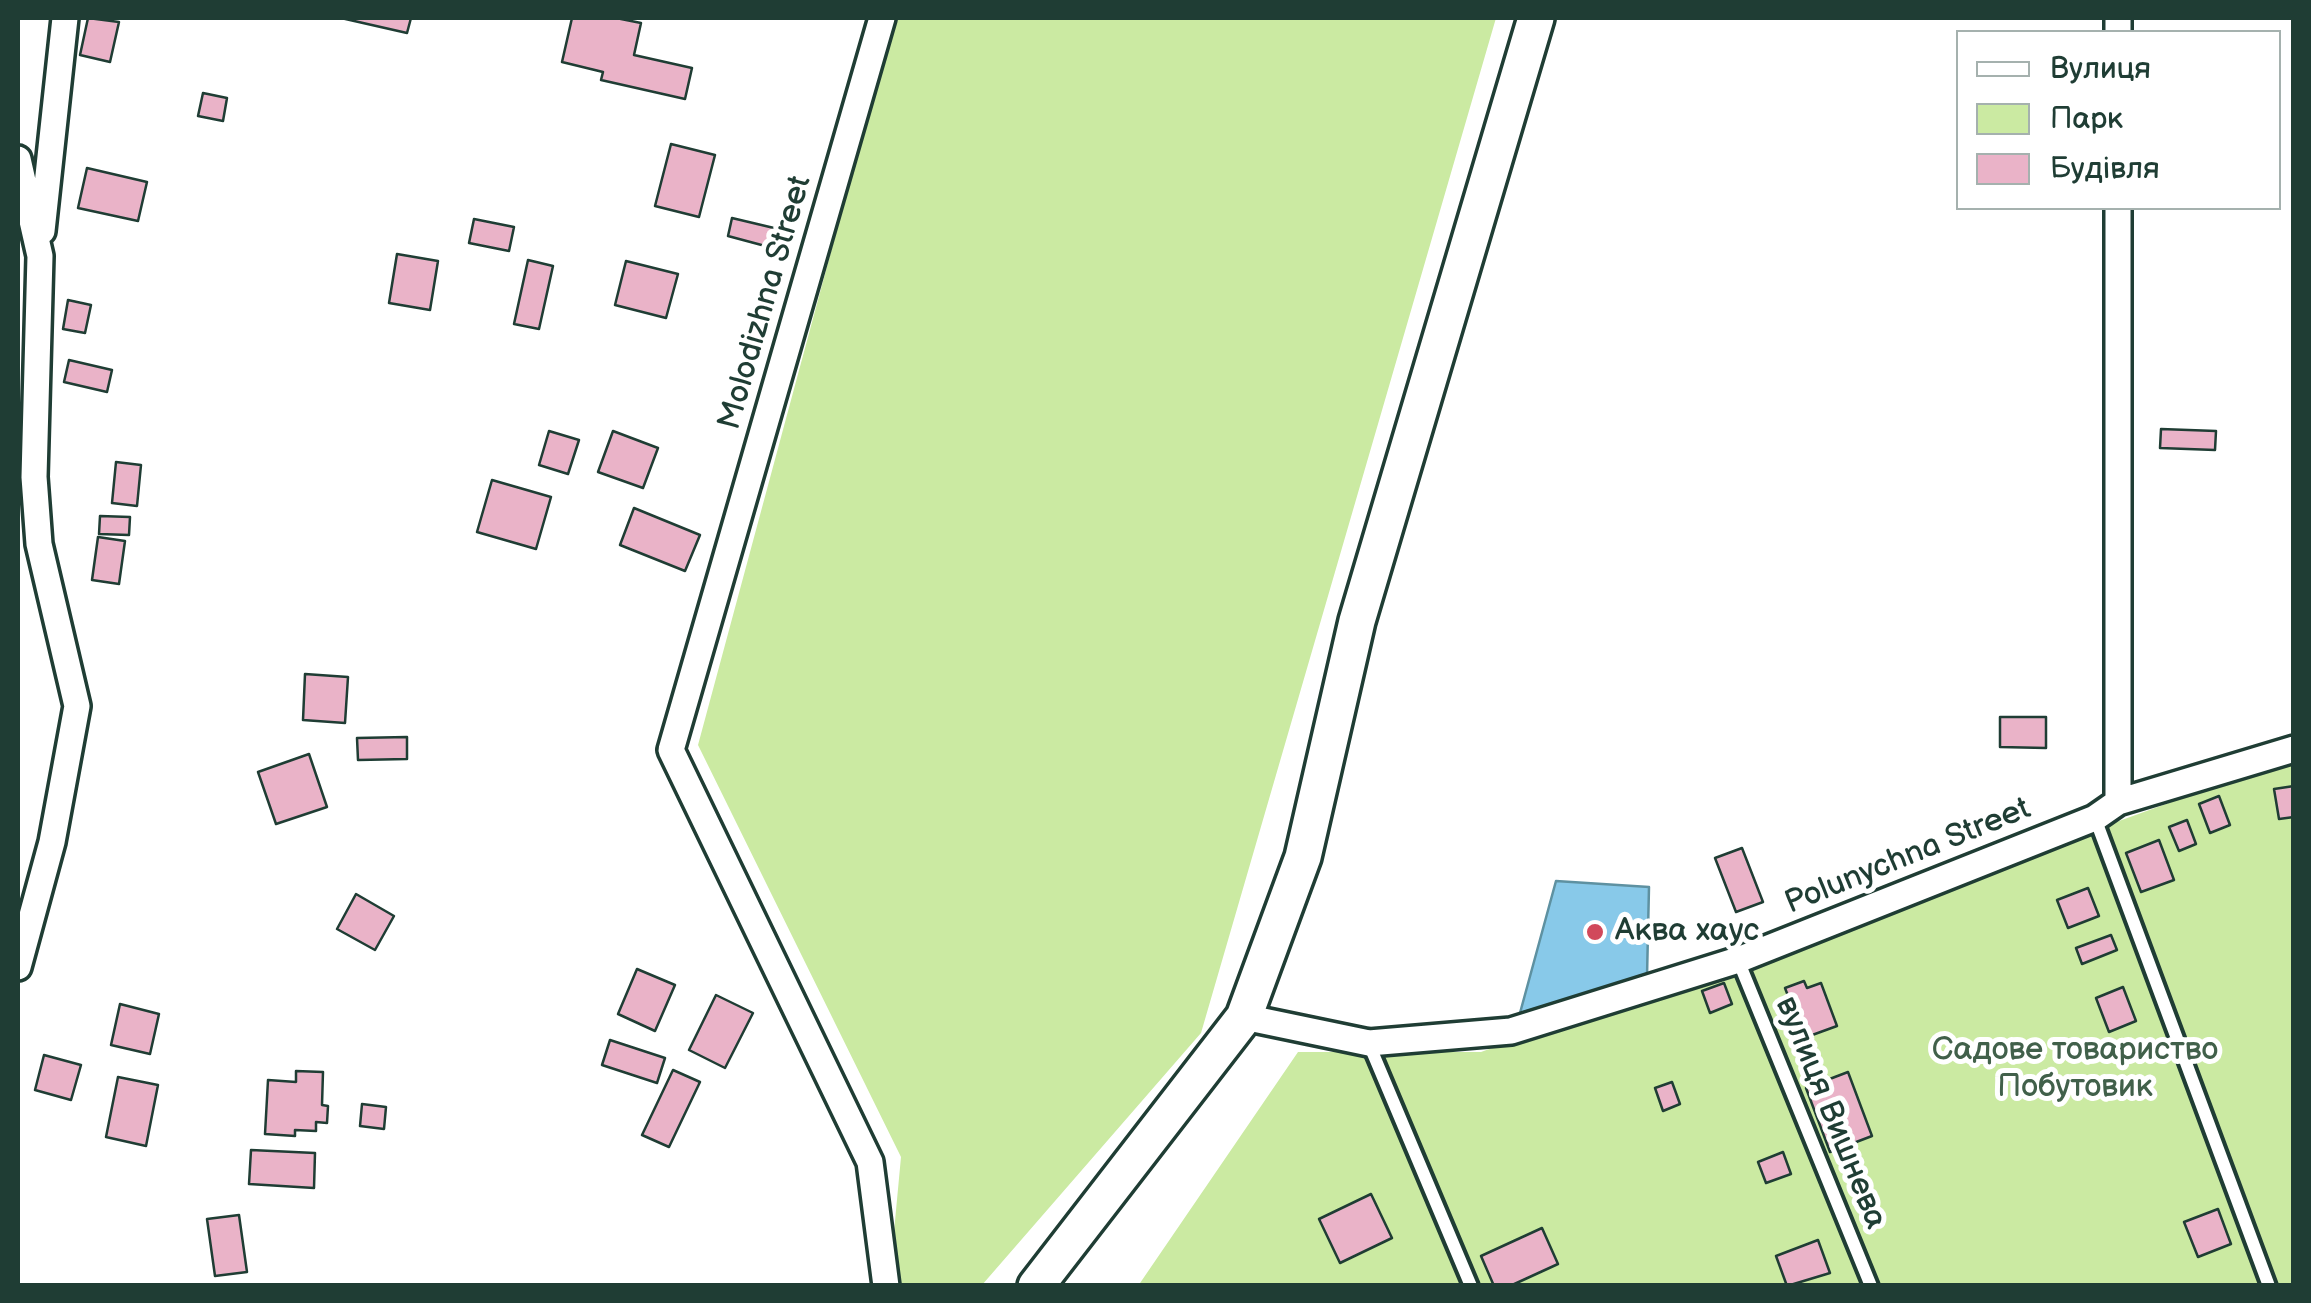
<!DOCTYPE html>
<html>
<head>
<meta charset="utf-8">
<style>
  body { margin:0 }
  #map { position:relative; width:2311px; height:1303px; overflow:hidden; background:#fff; font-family:"Balsamiq Sans",sans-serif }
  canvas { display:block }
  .frame { position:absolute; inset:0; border:20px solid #1f3d34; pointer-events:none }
  .legend { position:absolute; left:1956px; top:30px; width:325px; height:180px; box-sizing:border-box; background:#fff; border:2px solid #a5b1ae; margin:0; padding:12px 18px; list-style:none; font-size:30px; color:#1f3d34 }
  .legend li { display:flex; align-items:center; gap:20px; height:50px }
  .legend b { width:50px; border:2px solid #a5b1ae }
</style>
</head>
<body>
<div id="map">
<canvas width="2311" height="1303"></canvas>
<div class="frame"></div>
<ul class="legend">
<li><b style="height:12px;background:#fff"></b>Вулиця</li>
<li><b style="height:28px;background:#cbeaa2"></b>Парк</li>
<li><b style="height:28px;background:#eab3c8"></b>Будівля</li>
</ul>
</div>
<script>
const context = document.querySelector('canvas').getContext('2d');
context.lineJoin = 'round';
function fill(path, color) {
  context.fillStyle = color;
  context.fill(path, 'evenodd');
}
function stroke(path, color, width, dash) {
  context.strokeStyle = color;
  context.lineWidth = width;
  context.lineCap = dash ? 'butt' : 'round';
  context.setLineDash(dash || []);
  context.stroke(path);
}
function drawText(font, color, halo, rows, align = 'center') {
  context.font = font + ' "Balsamiq Sans",sans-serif';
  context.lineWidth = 10;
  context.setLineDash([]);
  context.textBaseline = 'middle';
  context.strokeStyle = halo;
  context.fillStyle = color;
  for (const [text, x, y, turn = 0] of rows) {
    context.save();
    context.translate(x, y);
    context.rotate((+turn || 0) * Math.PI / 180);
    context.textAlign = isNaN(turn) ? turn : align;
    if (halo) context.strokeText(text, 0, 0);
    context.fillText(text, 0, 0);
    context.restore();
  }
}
const green = new Path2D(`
  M 894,18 L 1496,18 L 1201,1033 L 982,1285 L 889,1285 L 901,1157 L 698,745 Z
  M 2293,758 L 2293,1285 L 1138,1286 L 1298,1052 L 1481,1052 Z`);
const water = new Path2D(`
  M 1556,881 L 1649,887 L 1647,977 L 1520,1013 Z`);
const building = new Path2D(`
  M 88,18 L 119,22 L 110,62 L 80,55 Z
  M 341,18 L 411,18 L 407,33 Z
  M 572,18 L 616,18 L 641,23 L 634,55 L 692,68 L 685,99 L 601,80 L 603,72 L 562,62 Z
  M 203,93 L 227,98 L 223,121 L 198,116 Z
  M 671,144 L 715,155 L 699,217 L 655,206 Z
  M 87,168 L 147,182 L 138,221 L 78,208 Z
  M 732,218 L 774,228 L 769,247 L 728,236 Z
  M 474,219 L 514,227 L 509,251 L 469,243 Z
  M 397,254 L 438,261 L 430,310 L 389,303 Z
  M 528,260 L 553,266 L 539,329 L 514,324 Z
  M 626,261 L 678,274 L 666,318 L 615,305 Z
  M 68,300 L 91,305 L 85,333 L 63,329 Z
  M 69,360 L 112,370 L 107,392 L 64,382 Z
  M 2161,429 L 2216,431 L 2215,450 L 2160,448 Z
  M 549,431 L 579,440 L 568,474 L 539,465 Z
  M 613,431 L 658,448 L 643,488 L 598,472 Z
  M 116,462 L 141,465 L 137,506 L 112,503 Z
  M 492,480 L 551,497 L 536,549 L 477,532 Z
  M 634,508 L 700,535 L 685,571 L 620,545 Z
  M 100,516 L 130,517 L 129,535 L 99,534 Z
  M 98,537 L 125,541 L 119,584 L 92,580 Z
  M 305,674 L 348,677 L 345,723 L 303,720 Z
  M 2000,717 L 2046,717 L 2046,748 L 2000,747 Z
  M 407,737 L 407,759 L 358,760 L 357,738 Z
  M 309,754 L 327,807 L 276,824 L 258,772 Z
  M 2294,786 L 2294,817 L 2279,819 L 2274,789 Z
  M 2219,796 L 2230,825 L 2210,833 L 2199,804 Z
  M 2187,820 L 2196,844 L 2179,851 L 2169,827 Z
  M 2159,840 L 2174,880 L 2141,892 L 2126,853 Z
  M 1742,848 L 1763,902 L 1736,912 L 1715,858 Z
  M 2088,888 L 2099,916 L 2068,928 L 2057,900 Z
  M 356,894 L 394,916 L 375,950 L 337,929 Z
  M 2111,935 L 2117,950 L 2082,964 L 2076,948 Z
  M 637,969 L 675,985 L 655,1031 L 618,1014 Z
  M 1804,981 L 1807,988 L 1821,983 L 1837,1026 L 1804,1038 L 1785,988 Z
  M 1724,983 L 1732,1004 L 1710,1013 L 1702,991 Z
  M 2123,987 L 2136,1021 L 2109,1032 L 2096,998 Z
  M 716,995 L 753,1013 L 725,1068 L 689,1050 Z
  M 120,1004 L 159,1014 L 150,1054 L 111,1045 Z
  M 610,1040 L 665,1058 L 657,1083 L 602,1065 Z
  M 44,1055 L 81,1065 L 71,1100 L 35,1090 Z
  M 673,1070 L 700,1082 L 669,1147 L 642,1135 Z
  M 296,1071 L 323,1072 L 322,1105 L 328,1106 L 327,1123 L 316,1122 L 316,1131 L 295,1130 L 295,1136 L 265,1134 L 268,1080 L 296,1082 Z
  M 1848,1072 L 1872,1136 L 1830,1152 L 1806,1088 Z
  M 118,1077 L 158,1085 L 146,1146 L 106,1137 Z
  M 1672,1082 L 1680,1104 L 1663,1111 L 1655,1088 Z
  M 362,1104 L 386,1107 L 384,1129 L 360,1126 Z
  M 251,1150 L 315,1153 L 314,1188 L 249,1184 Z
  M 1783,1152 L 1791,1174 L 1766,1183 L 1758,1162 Z
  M 1371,1194 L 1392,1238 L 1340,1263 L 1319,1219 Z
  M 2218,1209 L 2231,1244 L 2198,1257 L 2184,1222 Z
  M 239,1215 L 247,1272 L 215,1276 L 207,1219 Z
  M 1542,1228 L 1558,1264 L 1510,1286 L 1494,1286 L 1481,1256 Z
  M 1818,1240 L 1830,1273 L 1787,1286 L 1776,1256 Z`);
const service = new Path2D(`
  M 2095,818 L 2269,1286
  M 1738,960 L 1871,1286
  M 1369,1044 L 1471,1286`);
const minor = new Path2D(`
  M 882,18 L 671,750 L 870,1162 L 886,1286
  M 2118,18 L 2118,32
  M 18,159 L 40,256 L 34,477 L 39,544 L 77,706 L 52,842 L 18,967
  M 2118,208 L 2118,802
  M 42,231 L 65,18
  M 1244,1017 L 1369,1043 L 1511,1031 L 1738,960 L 2095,818 L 2118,802 L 2294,749`);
const secondary = new Path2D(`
  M 1036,1286 L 1244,1017 L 1303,857 L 1357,621 L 1536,18`);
const markers = [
  [1595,932,10,"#d1495b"]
];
const streetNames = [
  ["Molodizhna Street",766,303,-74],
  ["Polunychna Street",1908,857,-22],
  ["вулиця Вишнева",1830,1113,68]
];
const poiNames = [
  ["Аква хаус",1615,932]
];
const parkNames = [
  ["Садове товариство",2075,1051],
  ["Побутовик",2075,1088]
];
fill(green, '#cbeaa2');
fill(water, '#88c9e9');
stroke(water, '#5e91a1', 2.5);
fill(building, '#eab3c8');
stroke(building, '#1f3d34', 2.5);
stroke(service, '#1f3d34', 20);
stroke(minor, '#1f3d34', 32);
stroke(secondary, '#1f3d34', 42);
stroke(service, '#fff', 12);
stroke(minor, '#fff', 25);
stroke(secondary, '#fff', 35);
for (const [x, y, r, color] of markers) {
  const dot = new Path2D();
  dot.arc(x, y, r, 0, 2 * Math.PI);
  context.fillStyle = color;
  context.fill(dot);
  stroke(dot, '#fff', 4);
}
drawText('32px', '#1f3d34', '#fff', streetNames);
drawText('32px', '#1f3d34', '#fff', poiNames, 'left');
drawText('32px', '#41604a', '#fff', parkNames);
</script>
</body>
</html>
